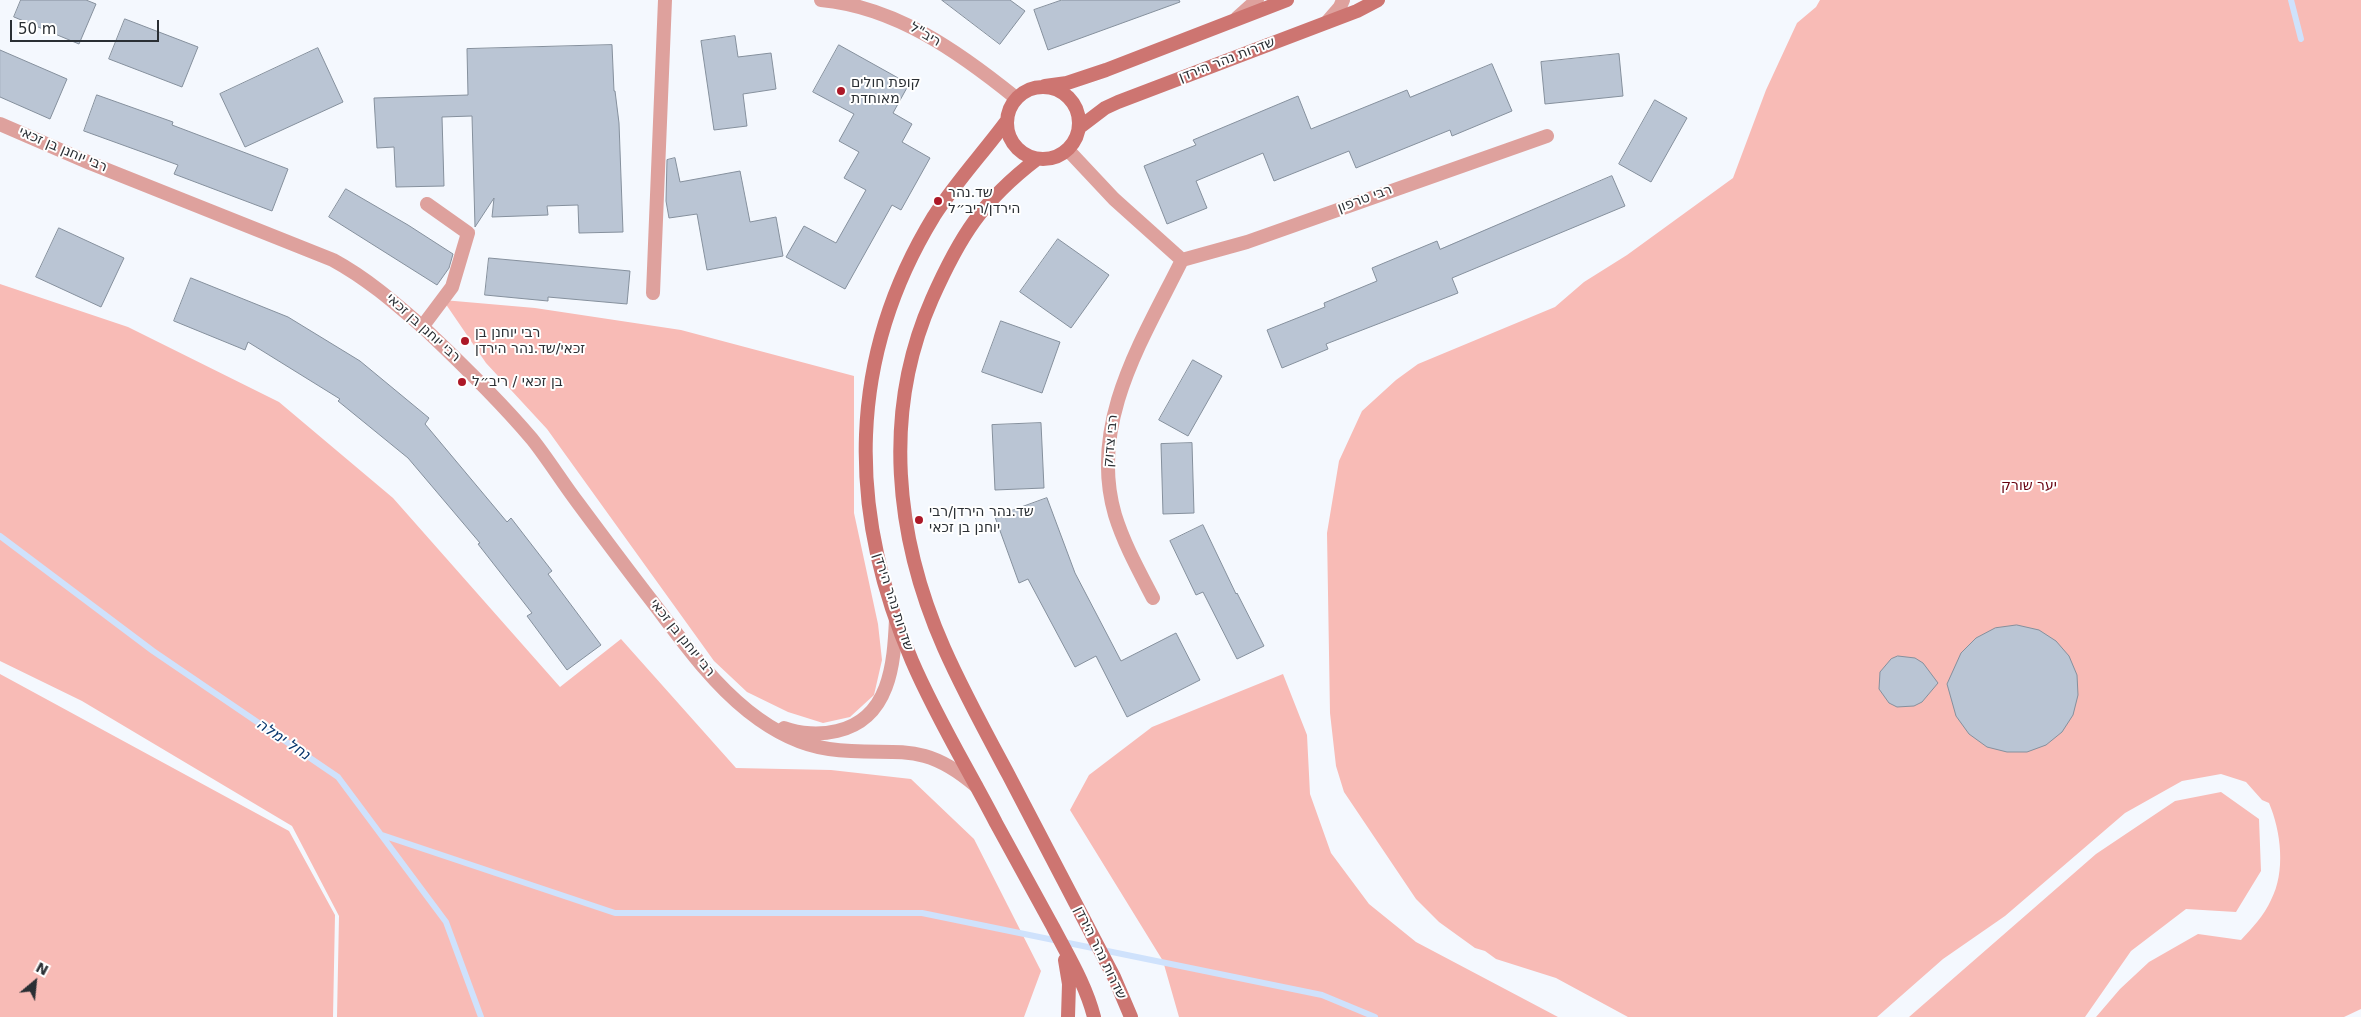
<!DOCTYPE html>
<html>
<head>
<meta charset="utf-8">
<style>
  body { margin:0 }
  #map { position:relative; width:2361px; height:1017px; overflow:hidden; background:#f4f8fe; font-family:"DejaVu Sans",sans-serif }
  canvas { display:block }
  .north { position:absolute; left:10px; top:957px; width:50px; height:50px; -webkit-text-stroke:4px #fff; paint-order:stroke; rotate:28deg; font-size:14px; font-weight:700; line-height:20px; text-align:center; color:#2a2f34 }
  .north::after { content:''; display:block; margin:auto; width:18px; height:22px; background:#2a2f34; clip-path:polygon(50% 0,100% 100%,50% 72%,0 100%) }
  .scale { position:absolute; left:10px; top:20px; width:149px; height:22px; box-sizing:border-box; border:2px solid #2a2f34; border-top:0; padding-left:6px; font-size:15px; line-height:18px; white-space:nowrap; color:#2a2f34; -webkit-text-stroke:4px #fff; paint-order:stroke }
</style>
</head>
<body>
<div id="map">
<canvas width="2361" height="1017"></canvas>
<div class="north">N</div>
<div class="scale">50 m</div>
</div>
<script>
const context = document.querySelector('canvas').getContext('2d');
context.lineJoin = 'round';
function fill(path, color) {
  context.fillStyle = color;
  context.fill(path, 'evenodd');
}
function stroke(path, color, width, dash) {
  context.strokeStyle = color;
  context.lineWidth = width;
  context.lineCap = dash ? 'butt' : 'round';
  context.setLineDash(dash || []);
  context.stroke(path);
}
function drawText(font, color, halo, rows, align = 'center') {
  context.font = font + ' "DejaVu Sans","Noto Sans Hebrew",sans-serif';
  context.lineWidth = 4;
  context.setLineDash([]);
  context.textBaseline = 'middle';
  context.strokeStyle = halo;
  context.fillStyle = color;
  for (const [text, x, y, turn = 0] of rows) {
    context.save();
    context.translate(x, y);
    context.rotate((+turn || 0) * Math.PI / 180);
    context.textAlign = isNaN(turn) ? turn : align;
    if (halo) context.strokeText(text, 0, 0);
    context.fillText(text, 0, 0);
    context.restore();
  }
}
const green = new Path2D(`
  M 1820,0 L 2361,0 L 2361,1009 L 2344,1017 L 2096,1017 L 2120,989 L 2149,962 L 2198,934 L 2241,940 C 2252,928 2264,916 2271,900 C 2286,872 2281,831 2269,803 L 2262,800 L 2246,782 L 2221,774 L 2182,781 L 2125,813 L 2005,916 L 1943,959 L 1877,1017 L 1628,1017 L 1556,978 L 1496,959 L 1485,951 L 1475,948 L 1439,922 L 1416,899 L 1344,792 L 1336,766 L 1330,713 L 1327,533 L 1339,461 L 1362,411 L 1396,380 L 1418,364 L 1555,307 L 1584,282 L 1627,255 L 1733,178 L 1766,90 L 1797,23 L 1816,7 Z
  M 0,284 L 128,327 L 279,402 L 393,498 L 560,687 L 621,639 L 736,768 L 831,770 L 911,779 L 974,839 L 1041,971 L 1024,1017 L 337,1017 L 339,916 L 292,826 L 82,701 L 0,661 Z
  M 443,300 L 535,308 L 681,330 L 854,376 L 854,513 L 878,624 L 882,660 L 874,695 L 850,717 L 823,723 L 788,712 L 747,692 L 714,661 L 547,429 L 486,363 Z
  M 0,674 L 289,831 L 335,915 L 333,1017 L 0,1017 Z
  M 1283,674 L 1307,735 L 1310,794 L 1331,853 L 1369,904 L 1416,942 L 1558,1017 L 1179,1017 L 1163,961 L 1070,810 L 1089,775 L 1152,727 Z
  M 2221,792 L 2259,819 L 2261,871 L 2236,912 L 2186,909 L 2131,951 L 2085,1017 L 1909,1017 L 2096,854 L 2175,801 Z`);
const stream = new Path2D(`
  M 2291,0 L 2301,39
  M 0,536 L 153,651 L 338,777 L 446,922 L 481,1017
  M 382,835 L 615,913 L 922,913 L 1322,995 L 1375,1017`);
const building = new Path2D(`
  M 21,0 L 86,0 L 96,4 L 79,44 L 14,17 Z
  M 942,0 L 1010,0 L 1025,11 L 1000,44 Z
  M 1062,0 L 1179,0 L 1180,2 L 1048,50 L 1034,10 Z
  M 125,19 L 198,47 L 182,87 L 109,59 Z
  M 735,36 L 738,57 L 771,53 L 776,89 L 743,94 L 747,126 L 714,130 L 701,41 Z
  M 612,45 L 614,91 L 615,91 L 619,123 L 623,232 L 579,233 L 578,205 L 547,206 L 548,215 L 492,217 L 494,198 L 475,227 L 472,116 L 442,117 L 444,186 L 396,187 L 394,147 L 377,148 L 374,98 L 468,95 L 467,49 Z
  M 839,45 L 909,84 L 893,113 L 912,124 L 902,142 L 930,158 L 901,210 L 892,205 L 845,289 L 786,257 L 804,226 L 836,243 L 866,190 L 844,178 L 859,152 L 839,141 L 854,114 L 813,92 Z
  M 318,48 L 343,102 L 245,147 L 220,94 Z
  M 0,50 L 67,79 L 50,119 L 0,97 Z
  M 1619,54 L 1623,96 L 1545,104 L 1541,62 Z
  M 1492,64 L 1512,111 L 1452,136 L 1450,130 L 1356,168 L 1349,151 L 1274,181 L 1263,153 L 1196,181 L 1207,208 L 1167,224 L 1144,166 L 1196,145 L 1193,140 L 1298,96 L 1311,129 L 1407,90 L 1410,97 Z
  M 97,95 L 173,122 L 172,125 L 288,169 L 272,211 L 174,174 L 178,165 L 84,131 Z
  M 1655,100 L 1687,118 L 1651,182 L 1619,164 Z
  M 675,158 L 680,182 L 740,171 L 750,222 L 776,217 L 783,256 L 707,270 L 697,214 L 669,218 L 666,201 L 667,160 Z
  M 1612,176 L 1625,206 L 1452,278 L 1458,293 L 1326,344 L 1328,349 L 1282,368 L 1267,330 L 1325,307 L 1324,303 L 1377,281 L 1372,268 L 1437,241 L 1440,249 Z
  M 346,189 L 408,225 L 453,254 L 449,268 L 437,285 L 329,217 Z
  M 59,228 L 124,258 L 101,307 L 36,277 Z
  M 1058,239 L 1109,275 L 1071,328 L 1020,292 Z
  M 489,258 L 630,271 L 627,304 L 548,297 L 548,301 L 485,295 Z
  M 191,278 L 288,317 L 360,361 L 429,418 L 425,424 L 507,522 L 511,518 L 552,571 L 548,574 L 601,645 L 567,670 L 527,616 L 532,613 L 478,544 L 480,543 L 408,458 L 338,401 L 340,399 L 248,342 L 245,350 L 174,321 Z
  M 1001,321 L 1060,342 L 1042,393 L 982,372 Z
  M 1193,360 L 1222,376 L 1188,436 L 1159,420 Z
  M 1041,423 L 1044,488 L 995,490 L 992,425 Z
  M 1192,443 L 1194,513 L 1163,514 L 1161,444 Z
  M 1047,498 L 1075,573 L 1121,661 L 1176,633 L 1200,680 L 1127,717 L 1096,656 L 1075,667 L 1028,579 L 1019,583 L 995,517 Z
  M 1203,525 L 1236,594 L 1237,593 L 1264,646 L 1237,659 L 1203,592 L 1196,595 L 1170,541 Z
  M 2017,625 L 2039,630 L 2056,641 L 2069,656 L 2077,675 L 2078,695 L 2073,715 L 2062,732 L 2046,745 L 2027,752 L 2007,752 L 1987,747 L 1969,734 L 1956,716 L 1947,684 L 1961,653 L 1976,638 L 1995,628 Z
  M 1898,656 L 1915,658 L 1923,663 L 1938,683 L 1922,702 L 1914,706 L 1897,707 L 1889,703 L 1879,689 L 1880,672 L 1891,659 Z`);
const minor = new Path2D(`
  M 821,0 C 896,7 959,52 1016,98
  M 1237,18 L 1257,0
  M 1327,22 L 1340,7 L 1343,0
  M 0,124 L 90,163 L 333,260 C 368,279 396,304 426,330 C 463,365 499,400 532,439 C 548,459 562,482 578,503 C 601,534 624,565 648,596 C 679,636 708,679 748,711 C 772,730 799,745 829,749 C 894,758 919,737 976,786
  M 1068,150 L 1114,199 L 1182,260
  M 1182,260 L 1247,242 L 1547,136
  M 653,293 L 665,0
  M 422,327 L 452,287 L 468,233 L 427,204
  M 1153,598 C 1139,571 1124,544 1115,515 C 1088,423 1143,339 1182,260
  M 784,728 C 800,734 820,735 837,731 C 890,719 894,664 896,619`);
const secondary = new Path2D(`
  M 1045,86 L 1067,83 L 1106,70 L 1287,0
  M1007 123a36 36 0 1 1 72 0a36 36 0 1 1-72 0Z
  M 1006,122 C 983,153 956,182 934,216 C 847,358 847,510 912,661 C 936,717 968,769 996,823 C 1015,858 1034,892 1053,927 C 1068,956 1086,985 1094,1017
  M 1080,127 L 1105,108 L 1118,102 L 1357,11 L 1378,0
  M 1037,159 C 982,201 960,236 932,299 C 882,412 895,537 944,648 C 963,691 986,733 1008,774 C 1043,842 1079,909 1114,977 L 1131,1017
  M 1065,960 L 1069,984 L 1068,1017`);
const markers = [
  [841,91,5,"#ac1827"],
  [938,201,5,"#ac1827"],
  [465,341,5,"#ac1827"],
  [462,382,5,"#ac1827"],
  [919,520,5,"#ac1827"]
];
const streetNames = [
  ["ריב\"ל",925,35,30],
  ["שדרות נהר הירדן",1227,60,-21],
  ["רבי יוחנן בן זכאי",63,150,23],
  ["רבי טרפון",1365,199,-20],
  ["רבי יוחנן בן זכאי",423,328,42],
  ["רבי צדוק",1111,441,-85],
  ["שדרות נהר הירדן",893,602,72],
  ["רבי יוחנן בן זכאי",682,638,51],
  ["שדרות נהר הירדן",1100,953,64]
];
const poiNames = [
  ["קופת חולים",851,83],
  ["מאוחדת",851,99],
  ["שד.נהר",948,193],
  ["הירדן/ריב״ל",948,209],
  ["רבי יוחנן בן",475,333],
  ["זכאי/שד.נהר הירדן",475,349],
  ["בן זכאי / ריב״ל",472,382],
  ["שד.נהר הירדן/רבי",929,512],
  ["יוחנן בן זכאי",929,528]
];
const parkNames = [
  ["יער שורק",2029,486]
];
const waterNames = [
  ["נחל ימלה",283,740,34]
];
fill(green, '#f8bbb6');
stroke(stream, '#cfe2fc', 6);
fill(building, '#bac5d4');
stroke(building, '#85909d', 1);
stroke(minor, '#dea19d', 14);
stroke(secondary, '#cd7571', 14);
for (const [x, y, r, color] of markers) {
  const dot = new Path2D();
  dot.arc(x, y, r, 0, 2 * Math.PI);
  context.fillStyle = color;
  context.fill(dot);
  stroke(dot, '#fff', 2);
}
drawText('14px', '#2a2f34', '#fff', streetNames);
drawText('14px', '#2a2f34', '#fff', poiNames, 'left');
drawText('14px', '#67000e', '#fff', parkNames);
drawText('italic 15px', '#07366d', '#fff', waterNames);
</script>
</body>
</html>
